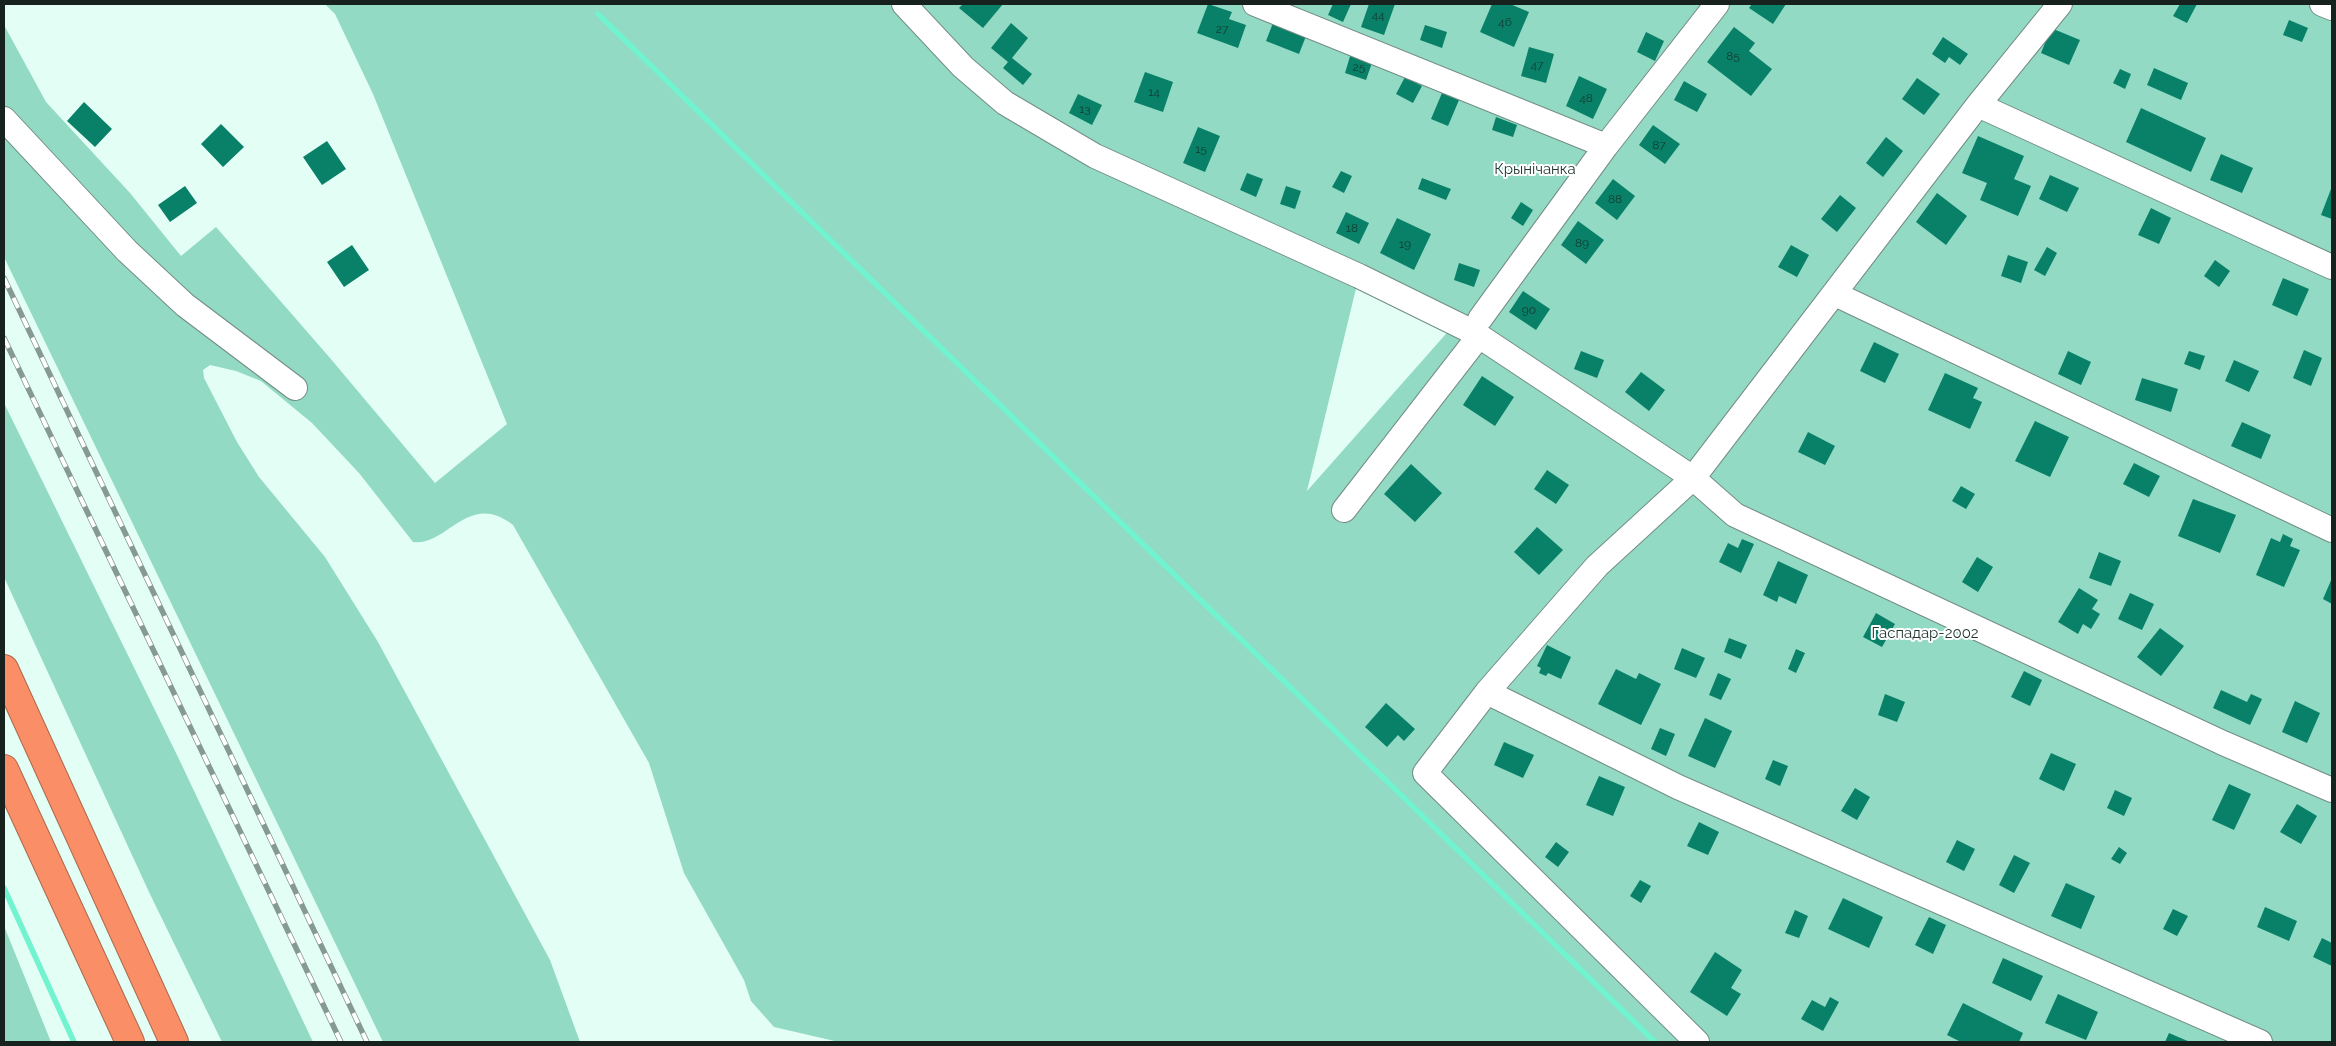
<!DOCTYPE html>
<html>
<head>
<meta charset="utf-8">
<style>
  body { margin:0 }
  #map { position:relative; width:2336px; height:1046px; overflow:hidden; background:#e3fef5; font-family:Raleway,sans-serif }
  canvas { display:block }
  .frame { position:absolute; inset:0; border:5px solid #17211e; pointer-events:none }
</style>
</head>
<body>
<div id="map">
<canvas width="2336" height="1046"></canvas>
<div class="frame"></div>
</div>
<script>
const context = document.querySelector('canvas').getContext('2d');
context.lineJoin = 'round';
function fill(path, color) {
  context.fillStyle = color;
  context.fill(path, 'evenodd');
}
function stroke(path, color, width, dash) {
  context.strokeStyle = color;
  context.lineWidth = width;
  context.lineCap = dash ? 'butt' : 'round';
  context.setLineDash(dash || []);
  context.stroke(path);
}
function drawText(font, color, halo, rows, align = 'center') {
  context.font = font + ' Raleway,sans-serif';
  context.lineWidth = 4;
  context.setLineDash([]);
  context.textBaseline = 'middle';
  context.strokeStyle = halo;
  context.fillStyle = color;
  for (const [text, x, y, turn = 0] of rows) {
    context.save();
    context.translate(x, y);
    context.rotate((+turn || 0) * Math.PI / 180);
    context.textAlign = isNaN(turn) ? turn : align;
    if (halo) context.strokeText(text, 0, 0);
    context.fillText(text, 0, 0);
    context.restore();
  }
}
const green = new Path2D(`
  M 325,4 L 2332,4 L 2332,1042 L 839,1042 L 774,1027 L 751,1001 L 744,980 L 684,873 L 649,763 L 513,525 C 468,490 447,547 413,542 L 359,473 L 312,423 L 261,381 L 236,371 L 210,365 L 203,370 L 204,378 L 237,442 L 259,477 L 325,557 L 378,642 L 550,960 L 580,1042 L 383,1042 L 4,257 L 4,25 L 46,102 L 130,193 L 181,256 L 216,227 L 330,358 L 435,483 L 507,424 L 373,94 L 335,14 ZM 1359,276 L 1460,318 L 1307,491 Z
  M 4,403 L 177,755 L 313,1042 L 222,1042 L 149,892 L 4,577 Z
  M 4,926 L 51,1042 L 4,1042 Z`);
const stream = new Path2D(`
  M 598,14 L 1655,1042
  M 4,888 L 74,1042`);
const building = new Path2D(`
  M 963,4 L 1003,4 L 983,28 L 959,8 Z
  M 1208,4 L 1232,12 L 1229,19 L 1246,25 L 1238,48 L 1197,33 Z
  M 1333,4 L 1351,4 L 1343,22 L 1328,15 Z
  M 1369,4 L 1395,4 L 1384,35 L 1361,27 Z
  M 1492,4 L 1510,4 L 1529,12 L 1514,47 L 1480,32 Z
  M 1752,4 L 1786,4 L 1773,24 L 1749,8 Z
  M 2180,4 L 2197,4 L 2187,23 L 2173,16 Z
  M 2289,20 L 2308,28 L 2302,42 L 2283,35 Z
  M 1011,23 L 1028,38 L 1012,58 L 1032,74 L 1023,85 L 1003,68 L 1008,62 L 991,48 Z
  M 1273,23 L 1306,36 L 1299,54 L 1266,41 Z
  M 1425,25 L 1447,32 L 1442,48 L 1420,40 Z
  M 1734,27 L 1755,43 L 1749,51 L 1772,69 L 1751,96 L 1707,62 Z
  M 2051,28 L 2080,40 L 2069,65 L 2041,53 Z
  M 1646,32 L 1664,41 L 1655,61 L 1637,52 Z
  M 1943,37 L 1968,54 L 1960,65 L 1949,57 L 1945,63 L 1932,54 Z
  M 1529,47 L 1554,54 L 1546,83 L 1521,76 Z
  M 1351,53 L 1373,60 L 1366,80 L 1345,73 Z
  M 2154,68 L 2188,83 L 2181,100 L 2147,85 Z
  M 2120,69 L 2131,74 L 2125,89 L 2113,83 Z
  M 1145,72 L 1173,82 L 1163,112 L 1134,102 Z
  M 1579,76 L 1607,89 L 1593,119 L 1566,106 Z
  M 1405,77 L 1422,86 L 1413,103 L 1396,94 Z
  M 1917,78 L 1940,94 L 1924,115 L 1902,99 Z
  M 1684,81 L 1707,94 L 1697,112 L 1674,100 Z
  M 1442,93 L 1459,100 L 1448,126 L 1431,119 Z
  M 1078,94 L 1102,105 L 1092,125 L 1069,113 Z
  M 84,102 L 112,129 L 95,147 L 67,121 Z
  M 2141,108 L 2206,138 L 2191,172 L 2126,142 Z
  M 1496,117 L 1517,125 L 1513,137 L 1492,130 Z
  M 221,124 L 244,147 L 223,167 L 201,144 Z
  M 1653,125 L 1680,144 L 1665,164 L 1639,145 Z
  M 1198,127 L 1220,136 L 1205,172 L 1183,163 Z
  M 1978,136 L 2024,156 L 2014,179 L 2031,186 L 2018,216 L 1980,200 L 1987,183 L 1962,173 Z
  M 1886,137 L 1903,151 L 1883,177 L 1866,163 Z
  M 327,141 L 346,169 L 322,185 L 303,157 Z
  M 2221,154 L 2253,168 L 2242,193 L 2210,180 Z
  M 1341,171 L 1352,176 L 1344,193 L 1332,187 Z
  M 1247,173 L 1263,179 L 1256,197 L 1240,190 Z
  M 2050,175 L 2079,188 L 2067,212 L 2039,199 Z
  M 1422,178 L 1451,189 L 1446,200 L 1418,189 Z
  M 1613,179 L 1635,196 L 1617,220 L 1595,203 Z
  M 185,186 L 197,203 L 170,222 L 158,205 Z
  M 1286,186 L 1301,191 L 1295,209 L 1280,204 Z
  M 2331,189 L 2332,190 L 2332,219 L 2321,215 Z
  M 1937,193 L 1967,216 L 1946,245 L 1916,222 Z
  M 1840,195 L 1856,208 L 1837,232 L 1821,219 Z
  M 1521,202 L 1533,210 L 1523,226 L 1511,218 Z
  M 2151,208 L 2171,218 L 2159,244 L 2138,235 Z
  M 1346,212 L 1369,223 L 1359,244 L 1336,233 Z
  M 1397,218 L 1431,234 L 1414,270 L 1380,253 Z
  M 1578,221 L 1604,240 L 1586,264 L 1561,245 Z
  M 352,245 L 369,270 L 344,287 L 327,262 Z
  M 1791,245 L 1809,255 L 1797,277 L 1778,267 Z
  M 2047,247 L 2057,253 L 2045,276 L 2034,270 Z
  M 2008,255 L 2028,262 L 2021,283 L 2001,276 Z
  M 2215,260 L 2230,271 L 2219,287 L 2204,276 Z
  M 1459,263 L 1480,270 L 1474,287 L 1454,280 Z
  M 2283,278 L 2309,289 L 2297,316 L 2272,305 Z
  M 1523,291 L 1550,309 L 1536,330 L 1509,312 Z
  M 1874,342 L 1899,354 L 1885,383 L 1860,371 Z
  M 2304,350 L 2322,358 L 2311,386 L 2293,378 Z
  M 1581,351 L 1604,360 L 1597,378 L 1574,369 Z
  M 2068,351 L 2091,362 L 2081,385 L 2058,374 Z
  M 2189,351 L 2205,356 L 2200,370 L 2184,364 Z
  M 2234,360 L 2259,371 L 2249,392 L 2225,381 Z
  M 1641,372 L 1665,390 L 1649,411 L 1625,392 Z
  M 1945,373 L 1978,388 L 1973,398 L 1982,402 L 1970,429 L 1928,410 Z
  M 1482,376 L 1514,397 L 1495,426 L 1463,405 Z
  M 2142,378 L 2178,389 L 2171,412 L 2135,400 Z
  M 2035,421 L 2069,437 L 2050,477 L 2015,461 Z
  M 2242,422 L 2271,435 L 2261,459 L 2231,446 Z
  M 1808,432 L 1835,446 L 1825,465 L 1798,452 Z
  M 2134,463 L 2160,476 L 2149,497 L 2123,484 Z
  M 1411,464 L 1442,493 L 1415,522 L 1384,494 Z
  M 1547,470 L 1569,485 L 1556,504 L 1534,489 Z
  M 1961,486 L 1975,494 L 1966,509 L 1952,501 Z
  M 2193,499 L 2236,515 L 2220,553 L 2178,536 Z
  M 1537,527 L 1563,550 L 1539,575 L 1514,552 Z
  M 2283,534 L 2293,539 L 2290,546 L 2300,550 L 2284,587 L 2256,575 L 2271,538 L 2280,542 Z
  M 1742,539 L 1754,544 L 1741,573 L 1719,562 L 1728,543 L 1738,548 Z
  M 2099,552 L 2121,561 L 2111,586 L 2089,578 Z
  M 1977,557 L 1993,567 L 1978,592 L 1962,582 Z
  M 1778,561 L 1808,575 L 1796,604 L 1779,596 L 1777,602 L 1763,595 Z
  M 2332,578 L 2332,604 L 2323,599 Z
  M 2079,588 L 2098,600 L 2092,609 L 2100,614 L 2091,629 L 2083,624 L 2078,634 L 2058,622 Z
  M 2130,593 L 2154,604 L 2142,630 L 2118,619 Z
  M 1876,613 L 1895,624 L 1882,647 L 1863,637 Z
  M 2160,628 L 2184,646 L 2161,676 L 2137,657 Z
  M 1729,638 L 1747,645 L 1741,659 L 1724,652 Z
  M 1547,645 L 1571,657 L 1561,679 L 1548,673 L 1546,676 L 1539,673 L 1541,668 L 1537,666 Z
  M 1682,648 L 1705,658 L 1696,678 L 1674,669 Z
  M 1796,649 L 1805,653 L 1796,673 L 1788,669 Z
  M 1616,669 L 1636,679 L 1639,673 L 1661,684 L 1641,725 L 1598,704 Z
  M 2024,671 L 2042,680 L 2030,706 L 2011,697 Z
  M 1718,673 L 1731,679 L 1721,700 L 1709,695 Z
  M 2221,690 L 2247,702 L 2251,694 L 2262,699 L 2250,725 L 2213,708 Z
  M 1885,694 L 1905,702 L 1897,722 L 1878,715 Z
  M 2295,701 L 2320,713 L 2307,743 L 2282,732 Z
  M 1386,703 L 1415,729 L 1404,741 L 1398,735 L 1387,747 L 1365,727 Z
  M 1705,718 L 1732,731 L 1715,768 L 1688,756 Z
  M 1660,728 L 1675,734 L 1666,756 L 1651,749 Z
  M 1504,742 L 1534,755 L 1523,778 L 1494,765 Z
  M 2051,753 L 2076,764 L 2064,791 L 2039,779 Z
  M 1773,760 L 1788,766 L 1780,786 L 1765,779 Z
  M 1599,776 L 1625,787 L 1613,816 L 1586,805 Z
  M 2229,784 L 2251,794 L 2234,830 L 2212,820 Z
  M 1855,788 L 1870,797 L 1857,820 L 1841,811 Z
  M 2115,790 L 2132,798 L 2124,816 L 2107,808 Z
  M 2297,804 L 2317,816 L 2301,844 L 2280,832 Z
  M 1699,822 L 1719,832 L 1708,855 L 1687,846 Z
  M 1957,840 L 1975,849 L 1964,871 L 1946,862 Z
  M 1556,842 L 1569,852 L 1558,867 L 1545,857 Z
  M 2119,847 L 2127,853 L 2120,864 L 2111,859 Z
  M 2014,855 L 2030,863 L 2014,893 L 1999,885 Z
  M 1640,880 L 1651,886 L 1641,903 L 1630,896 Z
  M 2066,883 L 2095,896 L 2081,929 L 2051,916 Z
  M 1843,898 L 1883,917 L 1869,948 L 1828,929 Z
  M 2265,907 L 2297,921 L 2289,941 L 2257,927 Z
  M 2173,909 L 2188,916 L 2177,936 L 2163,929 Z
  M 1795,910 L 1808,916 L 1799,938 L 1785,933 Z
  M 1929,917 L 1946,925 L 1933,954 L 1915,945 Z
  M 2322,938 L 2332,943 L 2332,966 L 2313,957 Z
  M 1715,952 L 1742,970 L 1731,988 L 1741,994 L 1727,1016 L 1690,992 Z
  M 2003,958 L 2043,976 L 2031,1001 L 1992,983 Z
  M 2058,994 L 2098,1012 L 2086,1040 L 2045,1023 Z
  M 1830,997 L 1839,1002 L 1823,1031 L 1801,1019 L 1812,1000 L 1825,1007 Z
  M 1963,1003 L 2023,1033 L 2019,1042 L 1961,1042 L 1947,1035 Z
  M 2169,1033 L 2190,1042 L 2165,1042 Z`);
const minor = new Path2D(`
  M 904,4 L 963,67 L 1005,103 L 1095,156 L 1359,276 L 1473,332 L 1693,478 L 1735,515 L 2223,743 L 2332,790
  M 1255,4 L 1606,146
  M 2322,4 L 2332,8
  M 1978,105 L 2332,267
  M 4,119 L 127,251 L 185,305 L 295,388
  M 1835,294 L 2332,530
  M 1480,319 L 1606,146 L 1717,4
  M 1344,510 L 1479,336
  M 1487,692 L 1678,787 L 2260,1042
  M 1697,1042 L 1425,773 L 1487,692 L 1597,566 L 1693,478 L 1978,105 L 2060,4`);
const highway = new Path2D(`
  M 4,669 L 174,1042
  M 4,769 L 130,1042`);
const rail = new Path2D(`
  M 4,278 L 367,1042
  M 4,338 L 341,1042`);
const numberNames = [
  ["44",1378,15],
  ["46",1505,22],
  ["27",1222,29],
  ["85",1733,56],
  ["47",1537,65],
  ["25",1359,67],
  ["14",1154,92],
  ["48",1586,98],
  ["13",1085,109],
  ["87",1659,145],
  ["15",1201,149],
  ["88",1615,199],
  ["18",1352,228],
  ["89",1582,243],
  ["19",1405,244],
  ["90",1529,310]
];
const parkNames = [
  ["Крынічанка",1535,169],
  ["Гаспадар-2002",1925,633]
];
fill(green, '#92dac3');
stroke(stream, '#71f3d0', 5.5);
fill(building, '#098068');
stroke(minor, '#748d85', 26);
stroke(highway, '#ab684d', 30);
stroke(minor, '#fff', 24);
stroke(highway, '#fa8e67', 28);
stroke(rail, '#869993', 5.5);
stroke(rail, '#fff', 4, [11]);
drawText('12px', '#143930', null, numberNames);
drawText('15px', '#1f352e', '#fff', parkNames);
</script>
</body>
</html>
